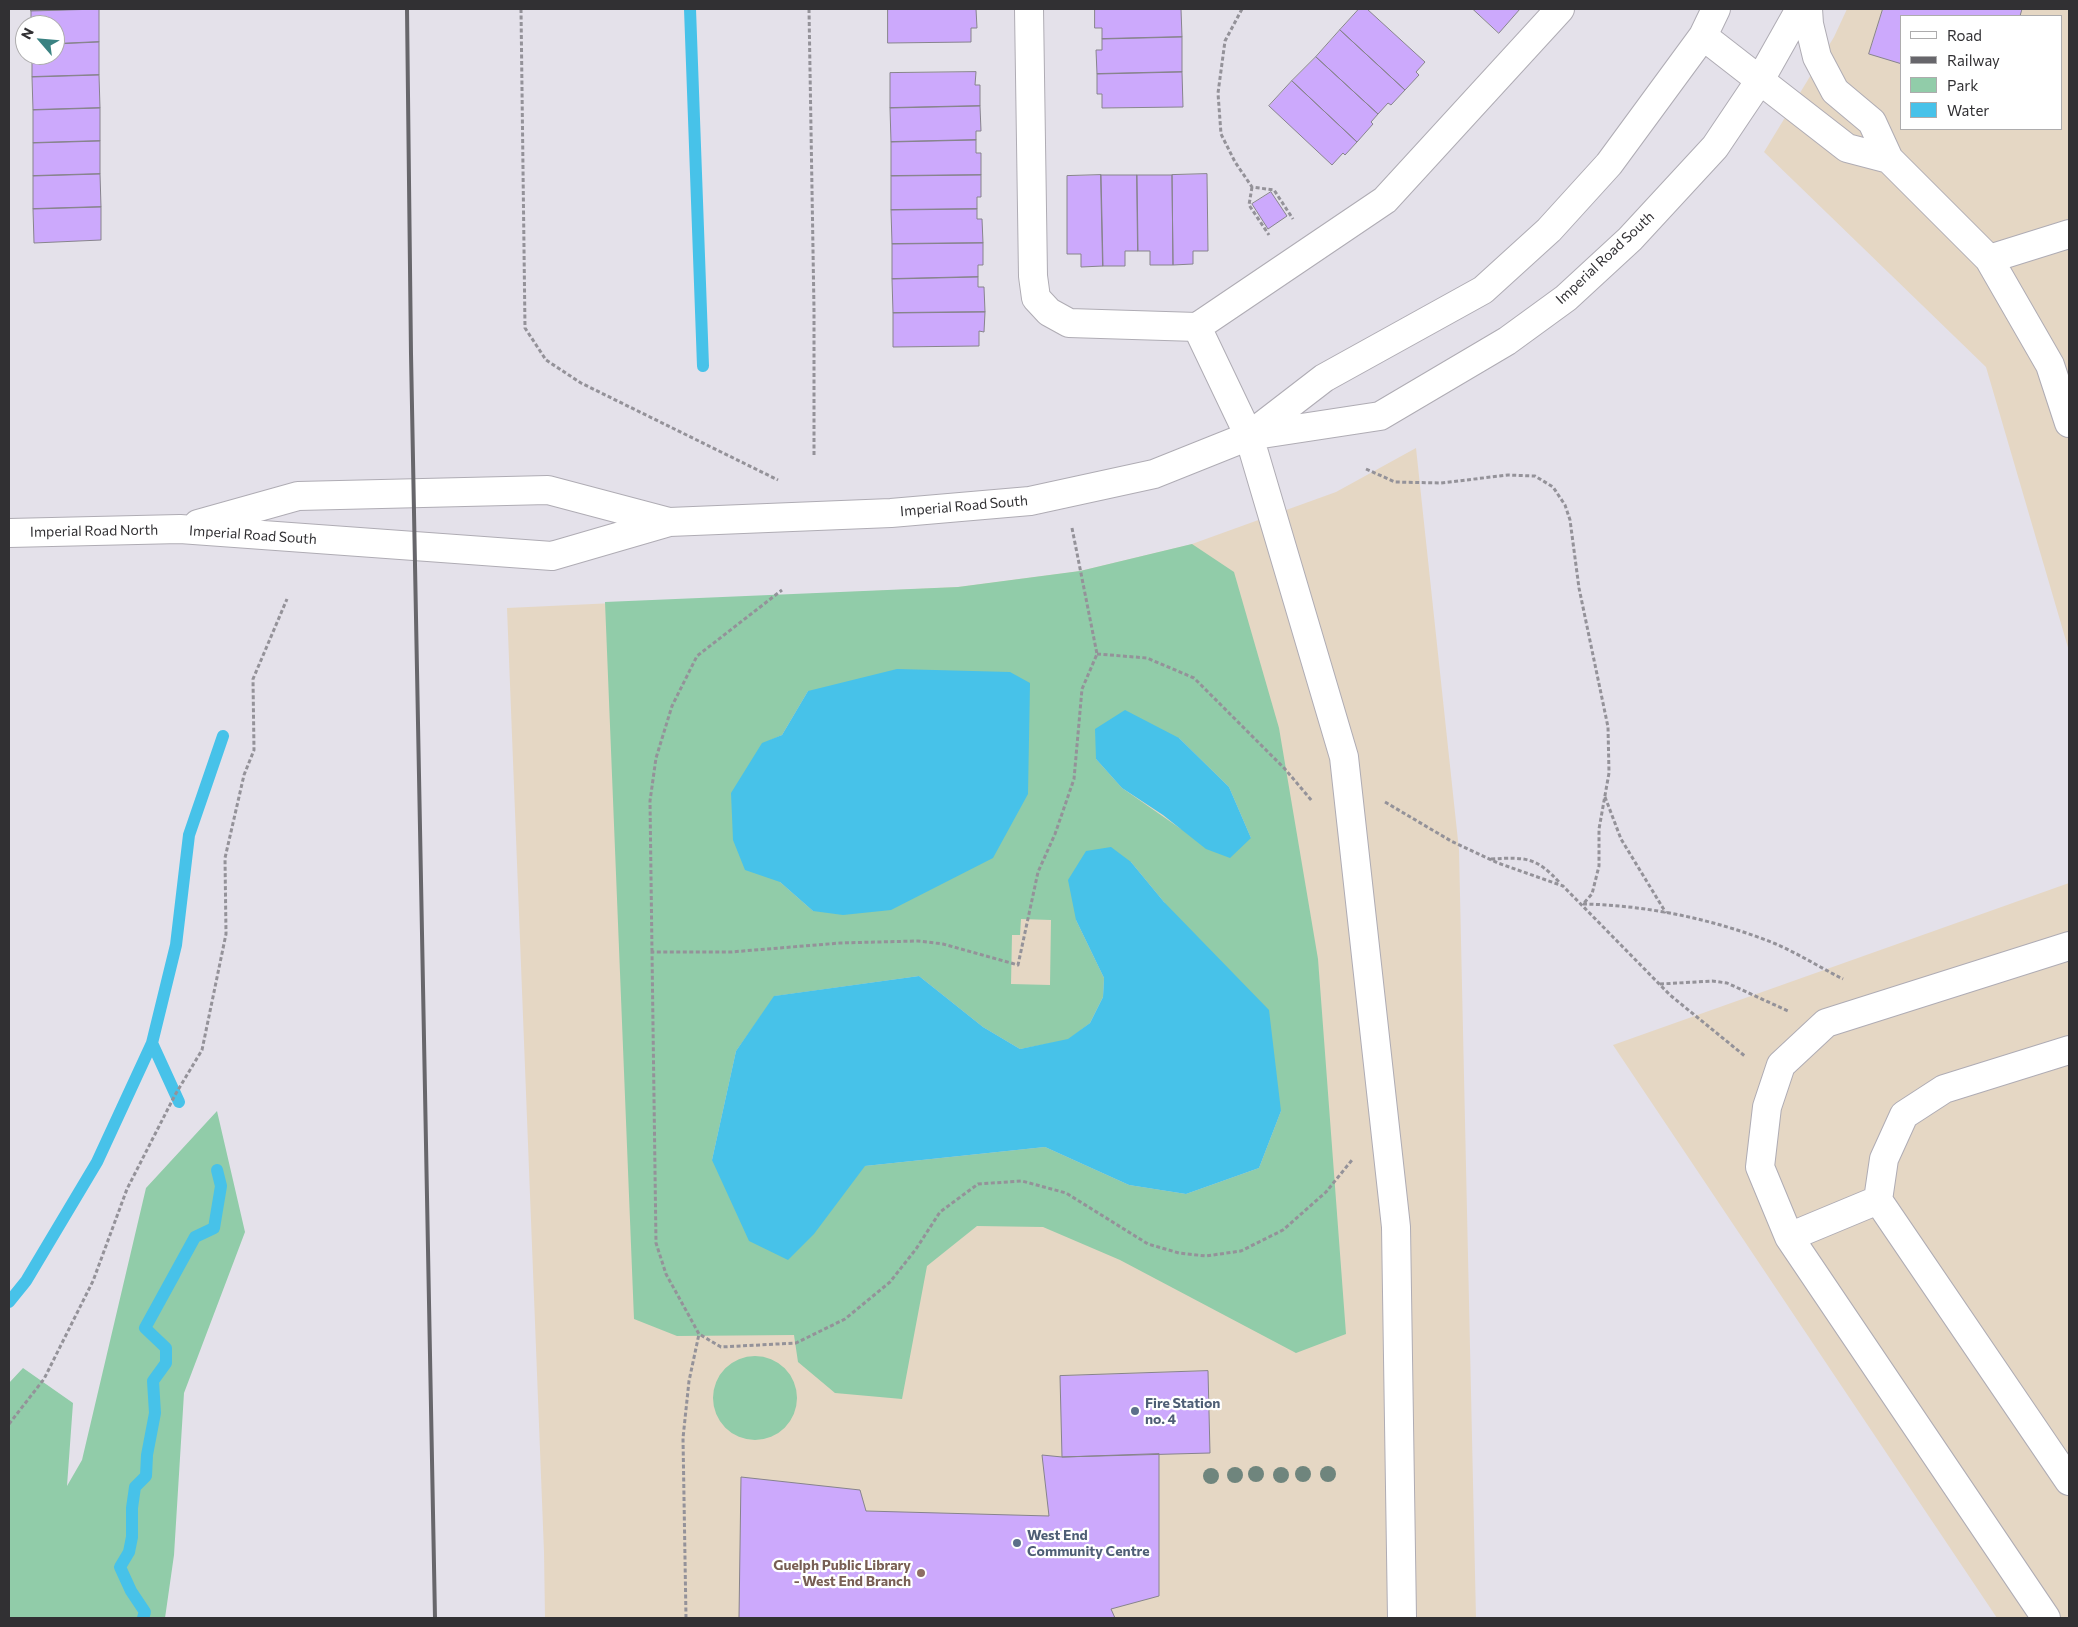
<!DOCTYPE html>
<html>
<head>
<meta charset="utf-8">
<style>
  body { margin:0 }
  #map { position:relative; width:2078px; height:1627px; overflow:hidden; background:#e4e1ea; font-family:Commissioner,sans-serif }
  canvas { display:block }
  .frame { position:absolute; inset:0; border:10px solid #313033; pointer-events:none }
  .legend { position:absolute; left:1900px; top:15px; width:162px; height:115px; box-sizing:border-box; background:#fff; border:1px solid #adacad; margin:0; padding:6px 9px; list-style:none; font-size:15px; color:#313033 }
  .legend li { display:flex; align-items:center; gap:10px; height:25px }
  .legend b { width:25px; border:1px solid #adacad }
  .north { position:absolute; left:15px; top:15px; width:50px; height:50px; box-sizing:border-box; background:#fff; border:1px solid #adacad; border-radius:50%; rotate:297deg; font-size:14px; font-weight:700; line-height:20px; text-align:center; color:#313033 }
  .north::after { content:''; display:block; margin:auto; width:18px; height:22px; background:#3a8282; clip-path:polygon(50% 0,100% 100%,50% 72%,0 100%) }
</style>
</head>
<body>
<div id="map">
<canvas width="2078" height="1627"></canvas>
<div class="frame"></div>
<ul class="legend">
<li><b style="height:6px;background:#fff"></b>Road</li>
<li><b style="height:6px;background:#67666b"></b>Railway</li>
<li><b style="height:14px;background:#91cca9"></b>Park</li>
<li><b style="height:14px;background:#47c2e9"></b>Water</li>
</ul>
<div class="north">N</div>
</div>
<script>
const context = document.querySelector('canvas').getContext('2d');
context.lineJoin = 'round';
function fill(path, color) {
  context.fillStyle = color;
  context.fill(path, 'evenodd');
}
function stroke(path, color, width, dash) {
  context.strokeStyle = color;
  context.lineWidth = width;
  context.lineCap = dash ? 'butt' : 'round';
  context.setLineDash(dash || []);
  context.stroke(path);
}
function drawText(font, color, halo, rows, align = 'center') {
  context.font = font + ' Commissioner,sans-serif';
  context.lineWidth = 4.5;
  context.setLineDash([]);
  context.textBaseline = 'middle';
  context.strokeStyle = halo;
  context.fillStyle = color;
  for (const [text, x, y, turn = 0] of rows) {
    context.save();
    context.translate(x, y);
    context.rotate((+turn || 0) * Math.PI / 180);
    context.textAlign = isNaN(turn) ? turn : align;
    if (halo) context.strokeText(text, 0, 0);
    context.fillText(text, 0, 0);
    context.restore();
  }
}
const commercial = new Path2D(`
  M 1847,9 L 2069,9 L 2069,651 L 1986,367 L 1764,152 L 1834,37 ZM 1902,16 L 2062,16 L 2062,129 L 1902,129 Z
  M 1416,448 L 1459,850 L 1476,1618 L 545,1618 L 544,1552 L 507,608 L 958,587 L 1080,571 L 1192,544 L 1336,492 Z
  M 2069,883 L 2069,1618 L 1997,1618 L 1613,1045 Z`);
const green = new Path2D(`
  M 1192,544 L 1234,572 L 1279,728 L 1318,959 L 1346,1334 L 1296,1353 L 1120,1260 L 1043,1227 L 977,1226 L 927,1266 L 902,1399 L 835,1393 L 798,1362 L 794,1335 L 677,1336 L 634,1319 L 605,602 L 958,587 L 1080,571 ZM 808,691 L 813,911 L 780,882 L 762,744 L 782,735 ZM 1179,738 L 1229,787 L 1251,838 L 1181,829 L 1122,788 L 1096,759 ZM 1131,862 L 1164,902 L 1281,1111 L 1259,1168 L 1186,1194 L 1129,1185 L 1045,1147 L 865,1166 L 712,1160 L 736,1051 L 775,996 L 919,976 L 983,1027 L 1020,1049 L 1068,1040 L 1090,1023 L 1103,997 L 1104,978 L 1076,920 ZM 1021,919 L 1051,920 L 1050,985 L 1011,984 L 1012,935 L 1020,935 Z
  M 217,1111 L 245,1232 L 184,1393 L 174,1555 L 165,1618 L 9,1618 L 9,1383 L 23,1368 L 73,1403 L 67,1486 L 82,1460 L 146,1188 Z
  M713 1398a42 42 0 1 1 84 0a42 42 0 1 1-84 0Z`);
const water = new Path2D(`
  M 897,669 L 1010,672 L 1030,683 L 1028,794 L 993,858 L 891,910 L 843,915 L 813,911 L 780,882 L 745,870 L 733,840 L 731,793 L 762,743 L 782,735 L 808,691 Z
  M 1125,710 L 1179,738 L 1229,787 L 1251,838 L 1230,858 L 1206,849 L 1163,815 L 1122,788 L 1096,759 L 1095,729 Z
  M 1111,847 L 1131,862 L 1164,902 L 1269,1010 L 1281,1111 L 1259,1168 L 1186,1194 L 1129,1185 L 1045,1147 L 865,1166 L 814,1234 L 788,1260 L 749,1241 L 712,1160 L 736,1051 L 774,996 L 919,976 L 983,1027 L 1020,1049 L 1068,1039 L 1090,1023 L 1103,997 L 1104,978 L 1076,920 L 1068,880 L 1086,851 Z`);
const stream = new Path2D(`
  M 690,9 L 703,366
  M 152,1043 L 179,1102
  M 9,1302 L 26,1281 L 97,1162 L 152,1043 L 176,945 L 189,835 L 223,736
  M 143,1618 L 145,1612 L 131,1591 L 120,1567 L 129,1552 L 132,1537 L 132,1508 L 135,1487 L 146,1476 L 147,1455 L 155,1413 L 153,1381 L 166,1363 L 166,1348 L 145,1328 L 195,1237 L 214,1228 L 221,1186 L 217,1170`);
const building = new Path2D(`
  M 31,9 L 99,9 L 31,11 Z
  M 99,9 L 99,42 L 55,44 L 55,25 L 31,25 L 31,11 Z
  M 888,9 L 976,9 L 977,28 L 971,28 L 971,42 L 888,43 Z
  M 1095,9 L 1181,9 L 1182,37 L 1102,39 L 1102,28 L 1095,28 Z
  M 1359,9 L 1367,9 L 1425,62 L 1416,72 L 1419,75 L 1405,90 L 1340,30 Z
  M 1473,9 L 1520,9 L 1499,33 Z
  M 1883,9 L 2022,9 L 2020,16 L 1902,16 L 1902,64 L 1869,54 Z
  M 1340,30 L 1405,90 L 1391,105 L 1388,103 L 1378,114 L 1316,57 Z
  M 1182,37 L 1182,72 L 1097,74 L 1096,50 L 1102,50 L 1102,39 Z
  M 99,42 L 99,75 L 32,77 L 32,55 L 55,55 L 55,44 Z
  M 1316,57 L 1378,114 L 1371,122 L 1373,124 L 1357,142 L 1292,81 Z
  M 976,72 L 975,85 L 980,85 L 980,106 L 890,108 L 890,73 Z
  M 1182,72 L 1183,107 L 1102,108 L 1102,94 L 1097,94 L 1097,74 Z
  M 99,75 L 100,108 L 33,110 L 32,77 Z
  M 1292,81 L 1357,142 L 1345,155 L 1343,153 L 1332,165 L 1269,106 Z
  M 980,106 L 981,131 L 976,131 L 976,140 L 891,142 L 890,108 Z
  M 100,108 L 100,141 L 33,143 L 33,110 Z
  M 976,140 L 976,153 L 981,153 L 981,175 L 891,176 L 891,142 Z
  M 100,141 L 100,174 L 33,176 L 33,143 Z
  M 100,174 L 101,207 L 33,209 L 33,176 Z
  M 1207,174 L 1208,251 L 1193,251 L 1193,264 L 1173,265 L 1172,175 Z
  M 981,175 L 981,197 L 977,197 L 977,209 L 891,210 L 891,176 Z
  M 1101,175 L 1137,175 L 1138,251 L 1125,251 L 1125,266 L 1103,266 Z
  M 1101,175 L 1103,266 L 1081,267 L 1081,254 L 1067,254 L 1067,176 Z
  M 1137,175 L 1172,175 L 1173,265 L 1150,265 L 1150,251 L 1138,251 Z
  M 1271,192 L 1287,216 L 1268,229 L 1252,204 Z
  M 101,207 L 101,240 L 34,243 L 33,209 Z
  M 977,209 L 977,219 L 982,219 L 983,243 L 892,244 L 891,210 Z
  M 983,243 L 983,265 L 978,265 L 978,277 L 892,279 L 892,244 Z
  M 978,277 L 978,287 L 984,287 L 985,312 L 893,313 L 892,279 Z
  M 985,312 L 984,332 L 979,331 L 979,346 L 893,347 L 893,313 Z
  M 1208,1371 L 1210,1453 L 1062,1457 L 1060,1376 Z
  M 1159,1454 L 1159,1596 L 1111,1609 L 1115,1618 L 739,1618 L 741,1477 L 860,1490 L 866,1511 L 1049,1516 L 1042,1455 L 1062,1457 Z`);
const path = new Path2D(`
  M 521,9 L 525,328 L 546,360 L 581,383 L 778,480
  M 809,9 L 814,310 L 814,456
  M 1242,9 L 1225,41 L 1218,93 L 1221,134 L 1235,162 L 1252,187 L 1274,190 L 1293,219
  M 1252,187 L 1249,205 L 1269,235
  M 1366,469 L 1395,482 L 1441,483 L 1508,475 L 1535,476 L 1553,487 L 1565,505 L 1570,520 L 1579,588 L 1608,727 L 1609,773 L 1599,829 L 1599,866 L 1592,894 L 1583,904
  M 1072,528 L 1097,654 L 1082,689 L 1074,779 L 1055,834 L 1038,872 L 1018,965 L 943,944 L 918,941 L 840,943 L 731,952 L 652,952 L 656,1243 L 666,1274 L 699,1334 L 721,1347 L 796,1343 L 845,1319 L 890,1282 L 916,1249 L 940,1212 L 978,1184 L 1022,1181 L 1066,1193 L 1148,1244 L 1179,1253 L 1206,1256 L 1241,1251 L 1283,1230 L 1326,1192 L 1352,1160
  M 1097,654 L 1147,658 L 1194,678 L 1285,769 L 1312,801
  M 1605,797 L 1621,839 L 1666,913
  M 1385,802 L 1451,841 L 1498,863 L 1563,886 L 1670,995 L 1746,1057
  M 1491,859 C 1526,857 1536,857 1560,883
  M 1583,904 C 1647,905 1717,920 1776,944 C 1799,954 1821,968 1843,979
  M 652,952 L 650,801 L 656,758 L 672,706 L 697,656 L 782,590
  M 1660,984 L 1712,981 L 1727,983 L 1788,1011
  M 9,1424 L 44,1379 L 93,1281 L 127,1189 L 175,1095 L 202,1050 L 226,934 L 225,858 L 244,775 L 254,750 L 253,679 L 287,599
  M 686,1618 L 683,1438 L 689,1381 L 699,1334`);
const minor = new Path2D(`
  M 1029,9 L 1033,276 L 1036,298 L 1049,312 L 1069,323 L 1197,327 L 1385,200 L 1560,9
  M 1808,9 L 1809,24 L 1817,57 L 1835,91 L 1872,122 L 1889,159 L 1989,259 L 2050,365 L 2069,423
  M 1703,36 L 1847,148 L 1889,159
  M 1989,259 L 2069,234
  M 1197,327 L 1249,436 L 1344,757 L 1396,1227 L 1402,1618
  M 1250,435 L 1324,378 L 1483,290 L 1549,230 L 1609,164 L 1703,36 L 1716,9
  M 198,524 L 298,496 L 548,490 L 669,522
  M 9,533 L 180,529 L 552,556 L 669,522 L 891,513 L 1030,501 L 1154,474 L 1249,436 L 1380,416 L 1507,341 L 1566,298 L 1630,239 L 1715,147 L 1760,80 L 1800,9
  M 1878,1200 L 2069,1481
  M 1789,1237 L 1878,1200 L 1884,1159 L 1904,1115 L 1944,1089 L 2069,1050
  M 2046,1618 L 1789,1237 L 1760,1167 L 1767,1107 L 1781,1065 L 1826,1023 L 2069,946`);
const rail = new Path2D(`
  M 407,9 L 411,354 L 435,1618`);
const trees = [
  [1256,1474],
  [1303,1474],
  [1328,1474],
  [1235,1475],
  [1281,1475],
  [1211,1476]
];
const markers = [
  [1135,1411,5,"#5c6f8a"],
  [1017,1543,5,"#5c6f8a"],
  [921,1573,5,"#8d6e63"]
];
const streetNames = [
  ["Imperial Road South",1605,258,-43],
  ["Imperial Road South",964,506,-5],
  ["Imperial Road North",94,531,-1],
  ["Imperial Road South",253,535,4]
];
const serviceNames = [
  ["Fire Station",1145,1403],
  ["no. 4",1145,1419],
  ["West End",1027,1535],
  ["Community Centre",1027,1551]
];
const educationNames = [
  ["Guelph Public Library",911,1565],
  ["- West End Branch",911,1581]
];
fill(commercial, '#e5d7c4');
fill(green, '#91cca9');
fill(water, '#47c2e9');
stroke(stream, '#47c2e9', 12);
fill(building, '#cca9fc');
stroke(building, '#87848c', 1);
stroke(minor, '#afacb4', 30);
stroke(path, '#949299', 3, [4, 2.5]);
stroke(minor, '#fff', 28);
stroke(rail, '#67666b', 4);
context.fillStyle = '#6f857d';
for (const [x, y] of trees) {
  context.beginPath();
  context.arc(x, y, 8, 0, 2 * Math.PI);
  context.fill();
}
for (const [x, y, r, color] of markers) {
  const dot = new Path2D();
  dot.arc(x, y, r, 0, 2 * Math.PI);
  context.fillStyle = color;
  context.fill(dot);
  stroke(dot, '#fff', 2);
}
drawText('14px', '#313033', '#fff', streetNames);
drawText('bold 14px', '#4e5e75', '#fff', serviceNames, 'left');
drawText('bold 14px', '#785e54', '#fff', educationNames, 'right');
</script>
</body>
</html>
